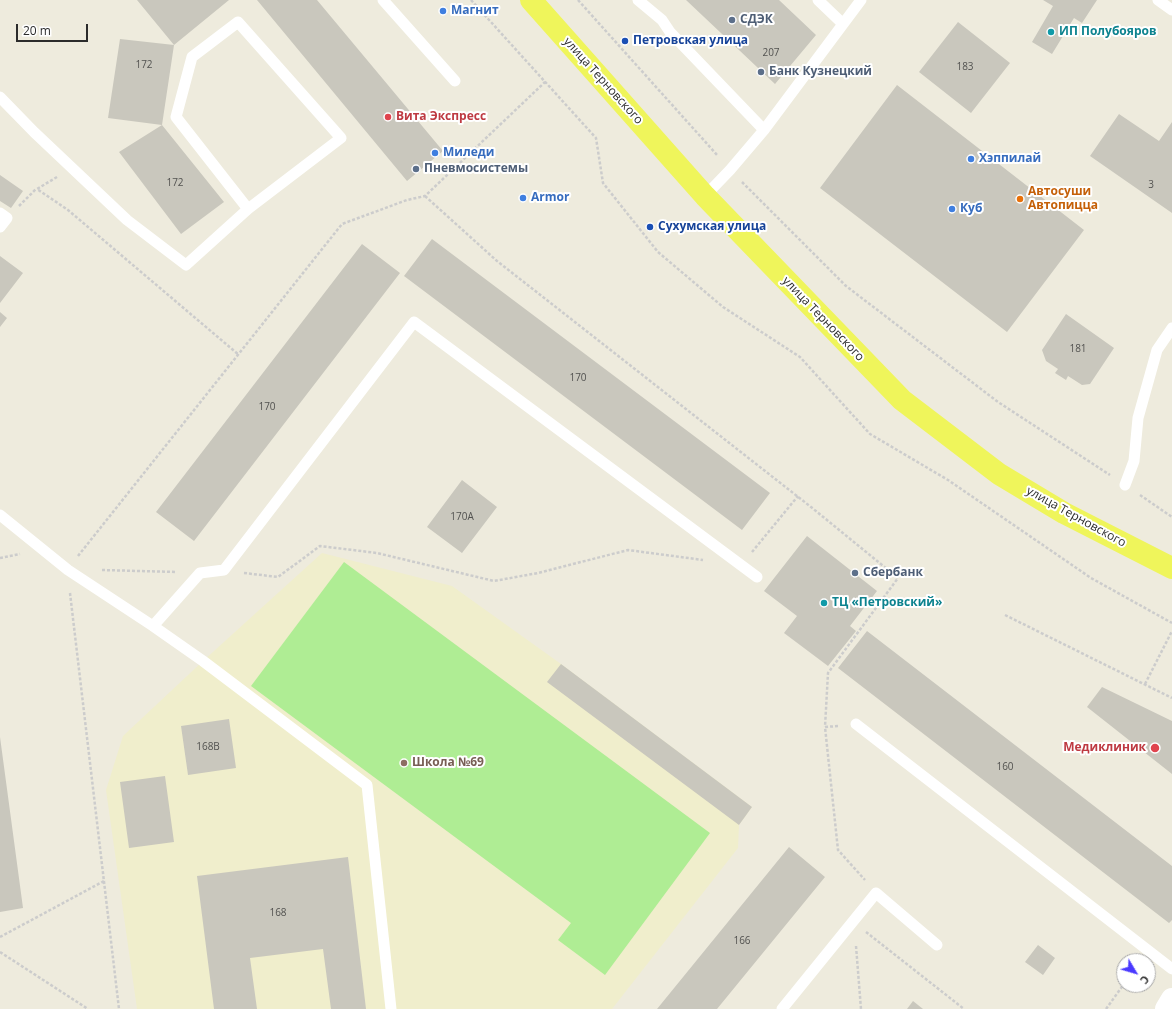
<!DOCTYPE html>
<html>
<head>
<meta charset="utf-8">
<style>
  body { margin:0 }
  #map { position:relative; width:1172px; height:1009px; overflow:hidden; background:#eeebdd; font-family:"Open Sans",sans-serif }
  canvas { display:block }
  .north { position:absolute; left:1116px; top:953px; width:40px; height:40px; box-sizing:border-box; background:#fff; border:1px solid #aaa; border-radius:50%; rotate:128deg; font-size:11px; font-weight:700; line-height:16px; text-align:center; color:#2b2b2b }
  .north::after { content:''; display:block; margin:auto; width:14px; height:18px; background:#4a39ff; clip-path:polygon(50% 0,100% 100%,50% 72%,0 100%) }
  .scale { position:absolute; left:16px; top:24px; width:72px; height:18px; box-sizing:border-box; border:2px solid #2b2b2b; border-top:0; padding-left:5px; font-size:12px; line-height:14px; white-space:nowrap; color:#2b2b2b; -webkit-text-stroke:3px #fff; paint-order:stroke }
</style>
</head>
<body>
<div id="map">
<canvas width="1172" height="1009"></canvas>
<div class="north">С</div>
<div class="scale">20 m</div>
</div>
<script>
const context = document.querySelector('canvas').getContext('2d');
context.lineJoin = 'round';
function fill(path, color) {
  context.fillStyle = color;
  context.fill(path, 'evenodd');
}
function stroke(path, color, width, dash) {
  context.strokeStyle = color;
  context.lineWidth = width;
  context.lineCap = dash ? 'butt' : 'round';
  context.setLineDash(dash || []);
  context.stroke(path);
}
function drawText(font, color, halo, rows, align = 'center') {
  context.font = font + ' "Open Sans",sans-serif';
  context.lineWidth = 4;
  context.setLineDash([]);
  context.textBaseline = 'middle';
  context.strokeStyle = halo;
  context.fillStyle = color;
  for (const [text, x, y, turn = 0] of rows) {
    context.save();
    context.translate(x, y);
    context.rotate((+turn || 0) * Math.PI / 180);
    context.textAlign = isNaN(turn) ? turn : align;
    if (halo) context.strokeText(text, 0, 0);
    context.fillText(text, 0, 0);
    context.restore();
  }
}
const education = new Path2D(`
  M 322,553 L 452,586 L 561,664 L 752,807 L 739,825 L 738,848 L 612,1009 L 137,1009 L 106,790 L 123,736 L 203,661 Z`);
const pitch = new Path2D(`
  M 344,562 L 710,833 L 605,975 L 558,940 L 571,923 L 251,686 Z`);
const building = new Path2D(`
  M 137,0 L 229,0 L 174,45 L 162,125 L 108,118 L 120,39 L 174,45 Z
  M 257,0 L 317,0 L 443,151 L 407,181 Z
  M 686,0 L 779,0 L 816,35 L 775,84 Z
  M 1043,0 L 1097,0 L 1082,23 L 1074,18 L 1052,54 L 1032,42 L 1053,6 Z
  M 958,22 L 1010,63 L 971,113 L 919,72 Z
  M 897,85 L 1084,230 L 1007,332 L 820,188 Z
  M 1119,114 L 1159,141 L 1172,122 L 1172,213 L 1090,156 Z
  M 162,125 L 224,202 L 181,234 L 119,152 Z
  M 0,175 L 23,191 L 11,208 L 0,201 Z
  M 432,239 L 770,493 L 742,530 L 404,276 Z
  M 362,244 L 400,273 L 194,541 L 156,512 Z
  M 0,256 L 23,273 L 0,303 Z
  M 0,312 L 7,318 L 0,327 Z
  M 1066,314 L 1114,348 L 1090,384 L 1082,385 L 1068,376 L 1066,380 L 1055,373 L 1058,369 L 1046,361 L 1042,350 Z
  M 462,480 L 497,507 L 462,553 L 427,527 Z
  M 807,536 L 877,591 L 850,626 L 856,631 L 828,666 L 784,633 L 797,616 L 764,591 Z
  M 867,631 L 1172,866 L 1172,920 L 1169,923 L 838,668 Z
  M 561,664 L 752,807 L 739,825 L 547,682 Z
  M 1102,687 L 1172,721 L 1172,774 L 1087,707 Z
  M 229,719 L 236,768 L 188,775 L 181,726 Z
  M 0,737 L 23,908 L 0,912 Z
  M 165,776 L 174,842 L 129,848 L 120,782 Z
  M 789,847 L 825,877 L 717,1009 L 657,1009 Z
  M 348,857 L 366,1009 L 331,1009 L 323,949 L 250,958 L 257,1009 L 214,1009 L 197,876 Z
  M 1038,945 L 1055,958 L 1043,975 L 1025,962 Z
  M 913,1001 L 923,1009 L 907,1009 Z`);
const path = new Path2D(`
  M 471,0 L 596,138 L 603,183 L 658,252 L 723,307 L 800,357 L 870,434 L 948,480 L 1091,578 L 1172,623
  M 578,0 L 718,156
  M 57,177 L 37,189 L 68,210 L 239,355
  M 742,182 L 846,286 L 998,402 L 1110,475
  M 425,196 L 497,261 L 811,507 L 898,578 L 828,673 L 825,727
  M 19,206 L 36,189
  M 1140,495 L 1172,517
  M 752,552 L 798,496
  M 78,556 L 342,224 L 407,200 L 425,196 L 545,82
  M 0,558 L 20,554
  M 102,570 L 177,572
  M 244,573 L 278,577 L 320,546 L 377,553 L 494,581 L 538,573 L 628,550 L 703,560
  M 70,593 L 119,1009
  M 1005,615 L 1172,698
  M 1145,684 L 1172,631
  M 838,726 L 825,727 L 838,850 L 865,880
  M 866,932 L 964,1009
  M 0,937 L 104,881
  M 856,946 L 861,1009
  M 0,952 L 88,1009
  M 1106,1009 L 1124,984`);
const service = new Path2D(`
  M 383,0 L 455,81
  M 638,0 L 662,20 L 670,32 L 764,130
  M 818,0 L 842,23
  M 1158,0 L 1172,10
  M 0,97 L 34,132 L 127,220 L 186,265 L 248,209 L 341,138 L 238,22 L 192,57 L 176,117 L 248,209
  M 705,196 L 730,170 L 764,130 L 861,0
  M 0,213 L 7,218 L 0,227
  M 1125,485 L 1134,461 L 1138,418 L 1157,350 L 1172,328
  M 0,515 L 68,570 L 153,626 L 203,661 L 367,785 L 391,1009
  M 153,626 L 200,573 L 224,570 L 414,322 L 757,577
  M 856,724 L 1172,969
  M 782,1009 L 876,893 L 937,945`);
const tertiary = new Path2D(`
  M 1166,1009 L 1172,999`);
const primary = new Path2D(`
  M 531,0 L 705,196 L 902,400 L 999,474 L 1064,513 L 1172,568`);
const markers = [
  [443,11,4,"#3f7fe0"],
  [732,20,4,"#5c6f8a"],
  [1051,32,4,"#0f9aa8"],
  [625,41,4,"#1a4fb4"],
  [761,72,4,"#5c6f8a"],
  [388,117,4,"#e0444e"],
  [435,153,4,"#3f7fe0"],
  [971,159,4,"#3f7fe0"],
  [416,169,4,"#5c6f8a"],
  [523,198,4,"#3f7fe0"],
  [1020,199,4,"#e8710a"],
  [952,209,4,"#3f7fe0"],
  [650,227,4,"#1a4fb4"],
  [855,573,4,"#5c6f8a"],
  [824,603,4,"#0f9aa8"],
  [1155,748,5,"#e0444e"],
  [404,763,4,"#8d6e63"]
];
const numberNames = [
  ["207",771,53],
  ["172",144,65],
  ["183",965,67],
  ["172",175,183],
  ["3",1151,185],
  ["181",1078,349],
  ["170",578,378],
  ["170",267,407],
  ["170А",462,517],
  ["168В",208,747],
  ["160",1005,767],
  ["168",278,913],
  ["166",742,941]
];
const shopNames = [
  ["Магнит",451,11],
  ["Миледи",443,153],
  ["Хэппилай",979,159],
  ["Armor",531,198],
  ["Куб",960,209]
];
const serviceNames = [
  ["СДЭК",740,20],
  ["Банк Кузнецкий",769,72],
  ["Пневмосистемы",424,169],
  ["Сбербанк",863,573]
];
const cultureNames = [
  ["ИП Полубояров",1059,32],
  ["ТЦ «Петровский»",832,603]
];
const transitNames = [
  ["Петровская улица",633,41],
  ["Сухумская улица",658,227]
];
const streetNames = [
  ["улица Терновского",603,81,48],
  ["улица Терновского",823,319,46],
  ["улица Терновского",1076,517,29]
];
const healthNames = [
  ["Вита Экспресс",396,117],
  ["Медиклиник",1146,748,"right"]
];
const foodNames = [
  ["Автосуши",1028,192],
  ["Автопицца",1028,206]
];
const educationNames = [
  ["Школа №69",412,763]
];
fill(education, '#f0eecc');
fill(pitch, '#afed94');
fill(building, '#c9c7bd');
stroke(path, '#ccc', 2.5, [3, 2]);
stroke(service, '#fff', 11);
stroke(tertiary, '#fff', 22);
stroke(primary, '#eff55b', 22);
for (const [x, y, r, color] of markers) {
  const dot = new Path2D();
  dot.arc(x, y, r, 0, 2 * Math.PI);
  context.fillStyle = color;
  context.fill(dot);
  stroke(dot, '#fff', 1.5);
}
drawText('10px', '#525250', null, numberNames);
drawText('bold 12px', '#366cbe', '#fff', shopNames, 'left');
drawText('bold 12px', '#4e5e75', '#fff', serviceNames, 'left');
drawText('bold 12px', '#0d838f', '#fff', cultureNames, 'left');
drawText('bold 12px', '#164399', '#fff', transitNames, 'left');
drawText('12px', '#2b2b2b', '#fff', streetNames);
drawText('bold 12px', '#be3a42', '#fff', healthNames, 'left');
drawText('bold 12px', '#c56008', '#fff', foodNames, 'left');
drawText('bold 12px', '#785e54', '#fff', educationNames, 'left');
</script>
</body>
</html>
